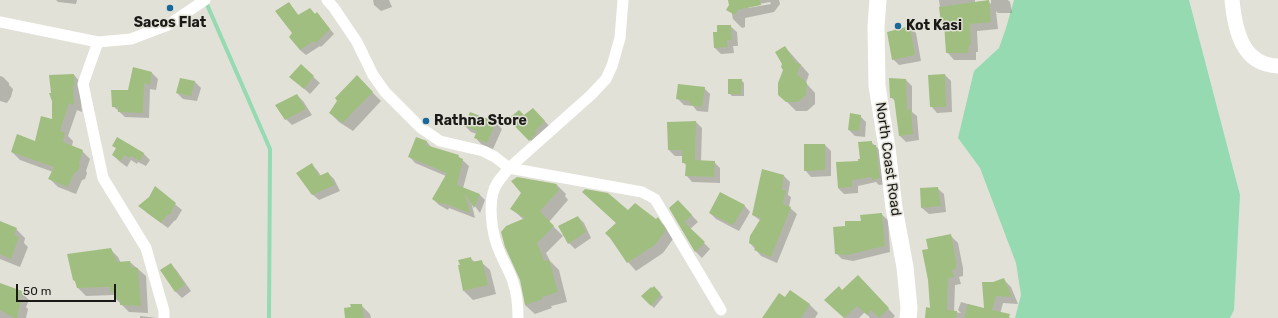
<!DOCTYPE html>
<html>
<head>
<meta charset="utf-8">
<style>
  body { margin:0 }
  #map { position:relative; width:1278px; height:318px; overflow:hidden; background:#e2e1d8; font-family:Rubik,sans-serif }
  canvas { display:block }
  .scale { position:absolute; left:16px; top:284px; width:100px; height:18px; box-sizing:border-box; border:2px solid #1b1a17; border-top:0; padding-left:5px; font-size:12px; line-height:14px; white-space:nowrap; color:#1b1a17; -webkit-text-stroke:3px #e2e1d8; paint-order:stroke }
</style>
</head>
<body>
<div id="map">
<canvas width="1278" height="318"></canvas>
<div class="scale">50 m</div>
</div>
<script>
const context = document.querySelector('canvas').getContext('2d');
context.lineJoin = 'round';
function fill(path, color) {
  context.fillStyle = color;
  context.fill(path, 'evenodd');
}
function stroke(path, color, width, dash) {
  context.strokeStyle = color;
  context.lineWidth = width;
  context.lineCap = dash ? 'butt' : 'round';
  context.setLineDash(dash || []);
  context.stroke(path);
}
function drawText(font, color, halo, rows, align = 'center') {
  context.font = font + ' Rubik,sans-serif';
  context.lineWidth = 3;
  context.setLineDash([]);
  context.textBaseline = 'middle';
  context.strokeStyle = halo;
  context.fillStyle = color;
  for (const [text, x, y, turn = 0] of rows) {
    context.save();
    context.translate(x, y);
    context.rotate((+turn || 0) * Math.PI / 180);
    context.textAlign = isNaN(turn) ? turn : align;
    if (halo) context.strokeText(text, 0, 0);
    context.fillText(text, 0, 0);
    context.restore();
  }
}
const water = new Path2D(`
  M 1014,0 L 1189,0 L 1240,195 L 1234,310 L 1230,318 L 1015,318 L 1021,295 L 1016,263 L 980,168 L 958,138 L 974,71 L 999,48 L 1006,28 Z`);
const shadow = new Path2D(`
  M 56,0 L 77,0 L 76,4 L 58,2 Z
  M 373,0 L 389,0 L 392,7 L 381,11 L 374,5 Z
  M 729,0 L 779,0 L 780,4 L 774,12 L 745,18 L 745,27 L 742,28 L 733,19 ZM 770,2 L 771,4 L 748,8 L 748,6 Z
  M 939,0 L 975,0 L 975,2 L 988,1 L 991,4 L 991,0 L 1008,0 L 1010,2 L 1012,13 L 998,13 L 996,11 L 998,29 L 977,31 L 978,52 L 976,52 L 976,60 L 954,60 L 947,52 L 945,27 L 942,24 Z
  M 289,3 L 299,16 L 315,15 L 317,13 L 334,34 L 321,47 L 320,46 L 306,55 L 300,50 L 294,33 Z
  M 730,26 L 737,32 L 738,46 L 733,46 L 734,53 L 721,54 L 715,48 L 718,33 Z
  M 910,27 L 916,33 L 921,61 L 899,65 L 893,59 Z
  M 785,47 L 809,74 L 806,83 L 815,93 L 815,104 L 807,111 L 796,111 L 779,94 L 785,69 Z
  M 301,66 L 320,83 L 310,94 L 291,77 Z
  M 152,73 L 158,79 L 156,90 L 150,89 L 149,118 L 125,117 L 113,106 L 128,91 Z
  M 74,75 L 81,83 L 80,94 L 82,112 L 77,110 L 68,136 L 73,141 L 72,146 L 82,151 L 90,159 L 86,171 L 87,173 L 85,179 L 82,180 L 76,194 L 58,187 L 50,179 L 53,172 L 20,160 L 12,152 L 35,142 L 53,121 Z
  M 945,75 L 951,81 L 952,112 L 937,113 L 931,106 Z
  M 0,76 L 3,77 L 9,83 L 9,85 L 13,89 L 11,97 L 7,103 L 0,101 Z
  M 357,77 L 381,101 L 353,131 L 339,122 L 330,113 Z
  M 181,79 L 195,82 L 201,88 L 197,101 L 183,99 L 177,93 Z
  M 890,79 L 906,80 L 912,86 L 912,112 L 917,116 L 919,140 L 906,142 L 900,136 L 896,102 L 891,97 Z
  M 741,80 L 744,83 L 744,96 L 732,96 L 729,93 Z
  M 704,88 L 710,94 L 708,112 L 697,111 L 693,106 L 684,105 L 678,99 Z
  M 297,95 L 303,101 L 312,115 L 292,125 L 286,119 Z
  M 470,113 L 496,123 L 502,129 L 493,149 L 481,144 L 475,137 L 477,134 L 471,132 L 465,126 Z
  M 539,115 L 551,128 L 536,146 L 510,119 Z
  M 860,116 L 866,122 L 865,137 L 855,136 L 849,130 Z
  M 696,122 L 702,128 L 701,162 L 714,162 L 720,168 L 720,183 L 692,182 L 686,175 L 687,166 L 683,162 L 683,156 L 675,156 L 669,150 Z
  M 118,138 L 144,154 L 150,160 L 146,166 L 138,162 L 137,164 L 131,160 L 127,167 L 119,161 L 113,155 L 117,149 Z
  M 417,138 L 427,142 L 432,148 L 458,156 L 469,166 L 463,188 L 480,195 L 485,200 L 480,213 L 471,201 L 475,218 L 449,208 L 448,210 L 439,205 L 433,199 L 446,176 L 415,163 L 410,157 Z
  M 871,142 L 882,152 L 886,184 L 879,185 L 876,182 L 858,186 L 858,193 L 844,194 L 838,188 L 859,162 Z
  M 825,145 L 831,151 L 831,176 L 811,177 L 805,170 Z
  M 311,164 L 317,170 L 321,176 L 328,173 L 334,179 L 340,191 L 319,200 L 312,194 Z
  M 784,176 L 790,182 L 788,195 L 791,197 L 789,207 L 797,214 L 777,263 L 761,256 L 750,243 L 761,221 L 753,215 Z
  M 517,178 L 557,185 L 566,194 L 565,196 L 568,200 L 549,222 L 563,236 L 546,253 L 550,261 L 559,270 L 567,302 L 551,306 L 552,308 L 535,314 L 525,305 L 523,219 L 512,209 L 522,193 Z
  M 155,188 L 182,210 L 176,220 L 174,221 L 168,228 L 146,212 L 150,197 Z
  M 937,188 L 944,194 L 946,212 L 929,214 L 922,208 Z
  M 744,205 L 750,212 L 739,231 L 716,219 L 710,213 Z
  M 685,208 L 698,222 L 690,229 L 710,249 L 702,258 L 696,252 L 670,209 Z
  M 628,211 L 656,220 L 658,219 L 666,227 L 673,239 L 663,253 L 636,271 L 628,262 Z
  M 881,214 L 888,220 L 890,252 L 853,261 L 842,259 L 836,253 L 847,227 Z
  M 578,217 L 584,223 L 591,238 L 575,249 L 569,243 Z
  M 0,222 L 16,229 L 25,238 L 24,243 L 28,247 L 20,267 L 0,259 Z
  M 951,236 L 958,243 L 963,268 L 963,276 L 959,277 L 961,284 L 955,285 L 954,312 L 961,313 L 958,310 L 961,302 L 985,309 L 993,283 L 1004,280 L 1011,287 L 1018,304 L 1003,303 L 999,318 L 926,318 L 931,309 L 929,250 Z
  M 110,249 L 118,257 L 121,263 L 130,262 L 146,276 L 148,313 L 129,312 L 116,299 L 115,296 L 114,295 L 86,296 L 78,288 L 76,283 L 74,280 Z
  M 471,259 L 475,262 L 481,262 L 490,270 L 496,294 L 473,300 L 464,291 Z
  M 171,264 L 177,271 L 191,291 L 182,298 L 176,292 L 162,270 Z
  M 0,284 L 21,292 L 29,300 L 26,307 L 28,309 L 26,318 L 0,318 Z
  M 866,284 L 895,316 L 893,318 L 870,318 L 865,312 L 859,318 L 845,318 L 833,307 L 842,291 Z
  M 654,288 L 663,297 L 654,308 L 642,296 Z
  M 785,298 L 809,304 L 818,313 L 815,318 L 763,318 Z
  M 361,305 L 370,314 L 371,318 L 346,318 Z
  M 140,316 L 157,318 L 140,318 Z`);
const stream = new Path2D(`
  M 205,0 L 270,149 L 269,318`);
const building = new Path2D(`
  M 728,0 L 760,0 L 761,5 L 738,10 L 735,15 L 726,10 L 729,5 Z
  M 989,0 L 991,22 L 970,24 L 971,45 L 969,45 L 968,53 L 946,53 L 944,24 L 941,24 L 939,7 Z
  M 289,2 L 298,15 L 310,8 L 315,14 L 317,12 L 330,29 L 316,43 L 314,41 L 300,50 L 289,37 L 292,33 L 275,11 Z
  M 717,25 L 731,25 L 732,40 L 727,40 L 728,47 L 714,48 L 713,32 L 717,32 Z
  M 910,26 L 915,55 L 892,60 L 887,32 Z
  M 785,46 L 796,63 L 801,64 L 797,74 L 807,83 L 806,95 L 798,102 L 786,102 L 778,95 L 778,83 L 783,70 L 781,67 L 782,64 L 775,52 Z
  M 301,64 L 314,76 L 304,89 L 289,77 Z
  M 133,67 L 152,72 L 150,85 L 144,83 L 143,113 L 118,112 L 118,107 L 112,107 L 111,90 L 128,90 Z
  M 74,74 L 75,85 L 73,86 L 74,105 L 69,103 L 60,131 L 65,132 L 63,142 L 83,150 L 79,163 L 80,165 L 78,171 L 74,173 L 68,187 L 48,179 L 54,167 L 11,152 L 17,134 L 35,141 L 41,116 L 52,119 L 52,101 L 49,93 L 51,93 L 49,75 Z
  M 945,74 L 946,107 L 930,107 L 928,75 Z
  M 357,75 L 373,92 L 353,112 L 343,123 L 329,113 L 337,101 L 335,98 Z
  M 180,78 L 195,81 L 191,96 L 176,93 Z
  M 889,78 L 906,79 L 907,110 L 911,109 L 913,134 L 899,136 L 894,98 L 890,98 Z
  M 728,79 L 742,79 L 741,94 L 728,94 Z
  M 678,84 L 705,87 L 702,107 L 690,105 L 690,101 L 676,99 Z
  M 297,94 L 306,109 L 285,120 L 275,105 Z
  M 533,108 L 545,121 L 535,131 L 536,133 L 529,141 L 508,119 L 519,110 L 524,115 Z
  M 470,112 L 496,122 L 487,143 L 474,138 L 477,131 L 464,126 Z
  M 850,113 L 861,115 L 859,131 L 848,130 Z
  M 696,121 L 695,160 L 715,161 L 714,177 L 685,176 L 686,163 L 682,163 L 682,150 L 668,150 L 667,122 Z
  M 117,137 L 144,153 L 140,161 L 131,156 L 130,158 L 124,155 L 121,161 L 112,155 L 116,148 L 112,146 Z
  M 416,137 L 427,141 L 426,145 L 459,155 L 458,157 L 463,159 L 457,185 L 480,194 L 474,208 L 465,193 L 470,213 L 443,203 L 442,205 L 432,199 L 447,173 L 408,157 Z
  M 872,141 L 872,145 L 876,145 L 880,178 L 872,180 L 872,177 L 852,180 L 852,187 L 838,188 L 836,162 L 858,161 L 858,159 L 860,159 L 858,142 Z
  M 804,144 L 825,144 L 825,170 L 804,171 Z
  M 312,163 L 319,176 L 328,172 L 335,185 L 312,195 L 296,173 Z
  M 762,169 L 784,175 L 782,190 L 786,190 L 783,204 L 791,207 L 771,257 L 754,250 L 756,247 L 749,243 L 750,236 L 761,218 L 752,215 Z
  M 517,177 L 557,184 L 556,186 L 559,190 L 540,211 L 554,226 L 537,243 L 544,261 L 549,260 L 558,292 L 542,297 L 543,299 L 525,305 L 520,280 L 505,247 L 501,232 L 506,226 L 525,218 L 510,209 L 521,193 L 511,181 Z
  M 155,186 L 176,203 L 172,210 L 171,214 L 167,215 L 161,223 L 138,206 L 149,197 Z
  M 938,187 L 941,206 L 921,208 L 920,188 Z
  M 585,189 L 608,193 L 628,210 L 635,203 L 656,219 L 658,217 L 666,230 L 655,245 L 627,263 L 610,238 L 605,233 L 616,223 L 582,192 Z
  M 720,192 L 745,205 L 733,225 L 709,213 Z
  M 678,200 L 692,215 L 684,222 L 705,242 L 695,252 L 669,208 Z
  M 882,213 L 885,246 L 847,255 L 835,254 L 833,227 L 845,226 L 845,221 L 861,221 L 860,215 Z
  M 578,216 L 586,232 L 568,244 L 558,226 Z
  M 0,221 L 17,228 L 14,235 L 19,237 L 11,259 L 0,254 Z
  M 951,234 L 956,260 L 956,269 L 952,270 L 954,277 L 948,278 L 947,310 L 957,311 L 956,318 L 925,318 L 926,307 L 930,308 L 928,280 L 922,250 L 928,249 L 926,239 Z
  M 111,248 L 117,262 L 130,261 L 131,267 L 138,268 L 141,306 L 120,305 L 120,300 L 115,299 L 114,292 L 110,292 L 110,287 L 77,288 L 75,281 L 73,280 L 67,254 Z
  M 471,257 L 472,262 L 482,260 L 488,285 L 463,291 L 458,265 L 460,265 L 458,260 Z
  M 171,263 L 185,285 L 175,292 L 160,270 Z
  M 858,275 L 889,308 L 879,318 L 871,310 L 867,315 L 857,306 L 844,318 L 824,300 L 839,286 L 842,290 Z
  M 1004,278 L 1012,297 L 996,296 L 992,310 L 1010,314 L 1009,318 L 964,318 L 968,304 L 984,308 L 982,282 L 993,282 Z
  M 0,283 L 22,291 L 19,299 L 21,300 L 17,318 L 14,318 L 0,310 Z
  M 654,286 L 661,294 L 651,306 L 641,296 L 651,287 L 652,288 Z
  M 790,290 L 810,304 L 801,318 L 762,318 L 779,293 L 785,297 Z
  M 350,304 L 362,304 L 364,318 L 345,318 L 344,308 L 351,307 Z`);
const street = new Path2D(`
  M 327,0 L 334,8 L 357,42 L 373,75 L 385,92 L 421,128 L 440,141 L 483,151 L 495,157 L 509,168 L 642,192 L 655,199 L 721,310
  M 0,22 L 98,42 L 131,39 L 168,25 L 205,0
  M 98,42 L 83,84 L 103,178 L 146,248 L 164,311 L 164,318
  M 518,318 C 518,306 517,293 513,282 C 509,269 501,258 497,245 C 492,232 489,207 493,193 C 495,183 503,176 509,168 L 591,95 L 606,79 L 612,66 L 620,38 L 623,0`);
const secondary = new Path2D(`
  M 1232,0 C 1235,30 1242,65 1278,66`);
const primary = new Path2D(`
  M 878,0 L 876,26 L 877,86 L 887,148 L 894,208 L 905,267 L 909,308 L 908,318`);
const markers = [
  [170,8,4,"#19689a"],
  [898,26,4,"#19689a"],
  [426,121,4,"#19689a"]
];
const poiNames = [
  ["Sacos Flat",170,23,"center"],
  ["Kot Kasi",906,26],
  ["Rathna Store",434,121]
];
const streetNames = [
  ["North Coast Road",888,159,82]
];
fill(water, '#95dab1');
fill(shadow, '#0003');
stroke(stream, '#95dab1', 4);
fill(building, '#a0be80');
stroke(street, '#fff', 11);
stroke(secondary, '#fff', 15);
stroke(primary, '#fff', 17);
for (const [x, y, r, color] of markers) {
  const dot = new Path2D();
  dot.arc(x, y, r, 0, 2 * Math.PI);
  context.fillStyle = color;
  context.fill(dot);
  stroke(dot, '#e2e1d8', 1.5);
}
drawText('bold 14px', '#1b1a17', '#e2e1d8', poiNames, 'left');
drawText('14px', '#1b1a17', '#e2e1d8', streetNames);
</script>
</body>
</html>
